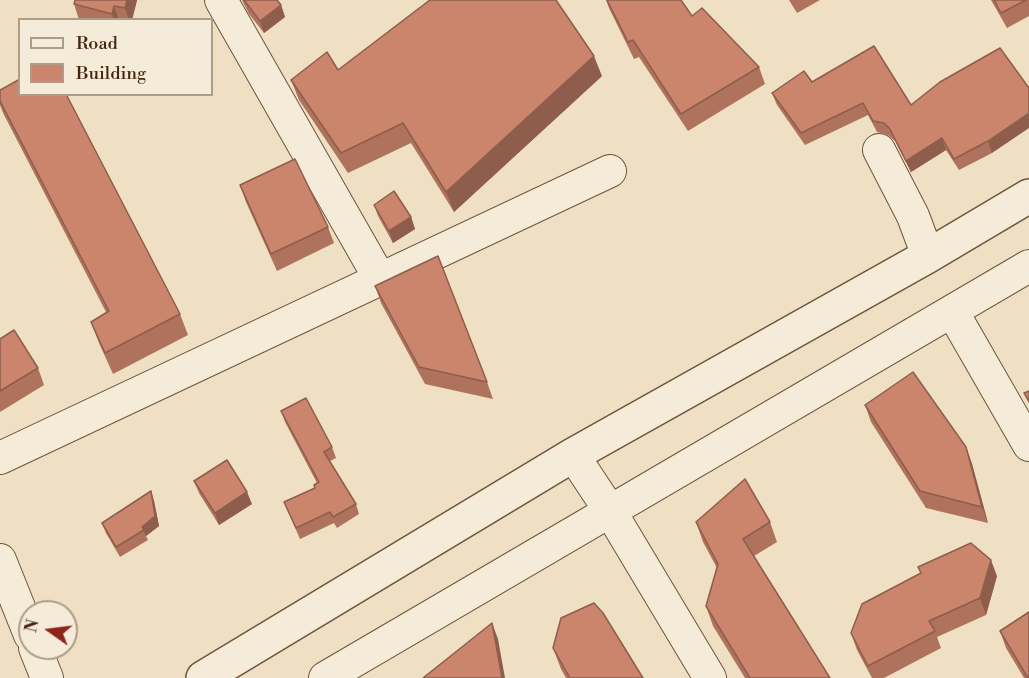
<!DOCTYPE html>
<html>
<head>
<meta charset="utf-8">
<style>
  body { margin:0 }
  #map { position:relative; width:1029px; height:678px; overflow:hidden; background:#efe0c4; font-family:"Libre Bodoni",serif }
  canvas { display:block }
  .legend { position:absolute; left:18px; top:18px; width:195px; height:78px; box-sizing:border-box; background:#f5ebd9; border:2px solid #ae9c88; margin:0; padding:8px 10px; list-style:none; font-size:18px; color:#43250f }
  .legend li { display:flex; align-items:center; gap:12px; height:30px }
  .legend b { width:30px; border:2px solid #ae9c88 }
  .north { position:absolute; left:18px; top:600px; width:60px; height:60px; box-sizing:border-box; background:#f5ebd9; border:2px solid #ae9c88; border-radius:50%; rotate:284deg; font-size:16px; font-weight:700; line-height:24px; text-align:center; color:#43250f }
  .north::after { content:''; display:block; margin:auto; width:21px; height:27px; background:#8f2418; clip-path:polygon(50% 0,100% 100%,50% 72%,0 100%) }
</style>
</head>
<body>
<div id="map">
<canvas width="1029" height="678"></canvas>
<ul class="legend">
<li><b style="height:8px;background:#f5ebd9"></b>Road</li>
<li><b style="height:16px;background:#cb856c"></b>Building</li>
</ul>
<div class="north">N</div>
</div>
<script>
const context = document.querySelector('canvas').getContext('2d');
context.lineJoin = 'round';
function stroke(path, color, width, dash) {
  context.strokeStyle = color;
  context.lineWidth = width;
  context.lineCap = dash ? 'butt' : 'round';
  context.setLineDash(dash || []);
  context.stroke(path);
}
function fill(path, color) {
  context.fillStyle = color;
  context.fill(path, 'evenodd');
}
const minor = new Path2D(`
  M 221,0 L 380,279
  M 879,150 L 913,216 L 928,256
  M 952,311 L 1029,445
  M 573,455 L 610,511 L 710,678
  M 0,458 L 610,171
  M 0,560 L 30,635
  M 35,648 L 47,678
  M 325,678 L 1029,266`);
const tertiary = new Path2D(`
  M 203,678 L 573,455 L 928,256 L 1029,196`);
const wall = new Path2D(`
  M 137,0 L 132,20 L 79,20 L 74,4 Z
  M 242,0 L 277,0 L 281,5 L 285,17 L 264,33 L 249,14 Z
  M 606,0 L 681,0 L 692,16 L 759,67 L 765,84 L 688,131 L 639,57 L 634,59 L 609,8 Z
  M 789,0 L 820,0 L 797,13 Z
  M 991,0 L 1029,0 L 1029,16 L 1007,28 Z
  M 1000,48 L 992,153 L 959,170 L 946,150 L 911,172 L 895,141 L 888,135 L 877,132 L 868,115 L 805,145 L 777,105 L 772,93 L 812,82 L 911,105 Z
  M 338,70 L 602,76 L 454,212 L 411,143 L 348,173 L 299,100 L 291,80 Z
  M 0,90 L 180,314 L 188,335 L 113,374 L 99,343 L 91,322 L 106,312 L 3,113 L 0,105 Z
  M 240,185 L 328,227 L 334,243 L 277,271 L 246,202 Z
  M 374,205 L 411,217 L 415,229 L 393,243 L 378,216 Z
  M 375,286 L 487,382 L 493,399 L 425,384 L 381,303 Z
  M 0,339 L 38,368 L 44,385 L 0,412 Z
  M 865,405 L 966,447 L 972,464 L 988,523 L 926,508 L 871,422 Z
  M 281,411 L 332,447 L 336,458 L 330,461 L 356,504 L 359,514 L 337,528 L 334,523 L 300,539 L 284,502 L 315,488 L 314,485 L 317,483 L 285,422 Z
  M 194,481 L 252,504 L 219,525 L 199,493 Z
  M 151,491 L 154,501 L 159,526 L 146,536 L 148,540 L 120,557 L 106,533 L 102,523 Z
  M 696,522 L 770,522 L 777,542 L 754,556 L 830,678 L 745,678 L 713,626 L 706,606 L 717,568 L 703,542 Z
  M 997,576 L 986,615 L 937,637 L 941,648 L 884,678 L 872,678 L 857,650 L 851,633 Z
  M 1000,631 L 1029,678 L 1024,678 L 1006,648 Z
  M 553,648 L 643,678 L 566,678 L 561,669 Z`);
const shadedWall = new Path2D(`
  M 127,0 L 137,0 L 132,20 L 129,20 L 125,8 Z
  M 281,5 L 285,17 L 264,33 L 260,21 Z
  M 114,6 L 119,20 L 114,20 L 112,14 Z
  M 594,56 L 602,76 L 454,212 L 446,192 Z
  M 1029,113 L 1029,128 L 992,153 L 988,141 Z
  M 942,138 L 946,150 L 911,172 L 906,161 Z
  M 411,217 L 415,229 L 393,243 L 389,231 Z
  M 966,447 L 972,464 L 988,523 L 982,507 Z
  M 151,491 L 154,501 L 159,526 L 146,536 L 142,527 Z
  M 247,492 L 252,504 L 219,525 L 215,513 Z
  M 991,560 L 997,576 L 986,615 L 980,598 Z
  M 492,623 L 498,639 L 505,678 L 502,678 Z`);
const building = new Path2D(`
  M 75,0 L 127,0 L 125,8 L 114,6 L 112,14 L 74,4 Z
  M 244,0 L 277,0 L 281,5 L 260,21 Z
  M 430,0 L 556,0 L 594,56 L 446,192 L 403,123 L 341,153 L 291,80 L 327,52 L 338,70 Z
  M 607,0 L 681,0 L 692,16 L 702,8 L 759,67 L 681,114 L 633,40 L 628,42 Z
  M 994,0 L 1026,0 L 1001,13 Z
  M 874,46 L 911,105 L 940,82 L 1000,48 L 1029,88 L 1029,113 L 988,141 L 954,159 L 942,138 L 906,161 L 890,129 L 884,123 L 873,121 L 863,103 L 801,133 L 772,93 L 804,71 L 812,82 Z
  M 20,79 L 20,94 L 66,94 L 180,314 L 105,353 L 91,322 L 109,311 L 0,101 L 0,90 Z
  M 295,159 L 328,227 L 271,254 L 240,185 Z
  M 394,191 L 411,217 L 389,231 L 374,205 Z
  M 438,256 L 487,382 L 419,367 L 375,286 Z
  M 14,330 L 38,368 L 0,391 L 0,339 Z
  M 913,372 L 966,447 L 982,507 L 920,491 L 865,405 Z
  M 1029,391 L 1029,402 L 1024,393 Z
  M 306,398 L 332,447 L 324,452 L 356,504 L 333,517 L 330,512 L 296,528 L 284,502 L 315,488 L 314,485 L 319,482 L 281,411 Z
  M 227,460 L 247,492 L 215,513 L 194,481 Z
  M 745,479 L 770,522 L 743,539 L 830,678 L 750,678 L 706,606 L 718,564 L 696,522 Z
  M 151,491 L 155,516 L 142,527 L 144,530 L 116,547 L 102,523 Z
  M 971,543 L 991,560 L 980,598 L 929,621 L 935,631 L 868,666 L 851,633 L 862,604 L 921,573 L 918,567 Z
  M 594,603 L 603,613 L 643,678 L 570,678 L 553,648 L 561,618 Z
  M 1029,612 L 1029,678 L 1028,678 L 1000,631 Z
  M 492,623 L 502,678 L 423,678 Z`);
stroke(minor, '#6e543c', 34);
stroke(tertiary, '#6e543c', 36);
stroke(minor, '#f5ebd9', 32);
stroke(tertiary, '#f5ebd9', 33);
fill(wall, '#af725d');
fill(shadedWall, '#8e5d4c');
fill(building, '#cb856c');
stroke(building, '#8e5d4c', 1.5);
</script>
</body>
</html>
